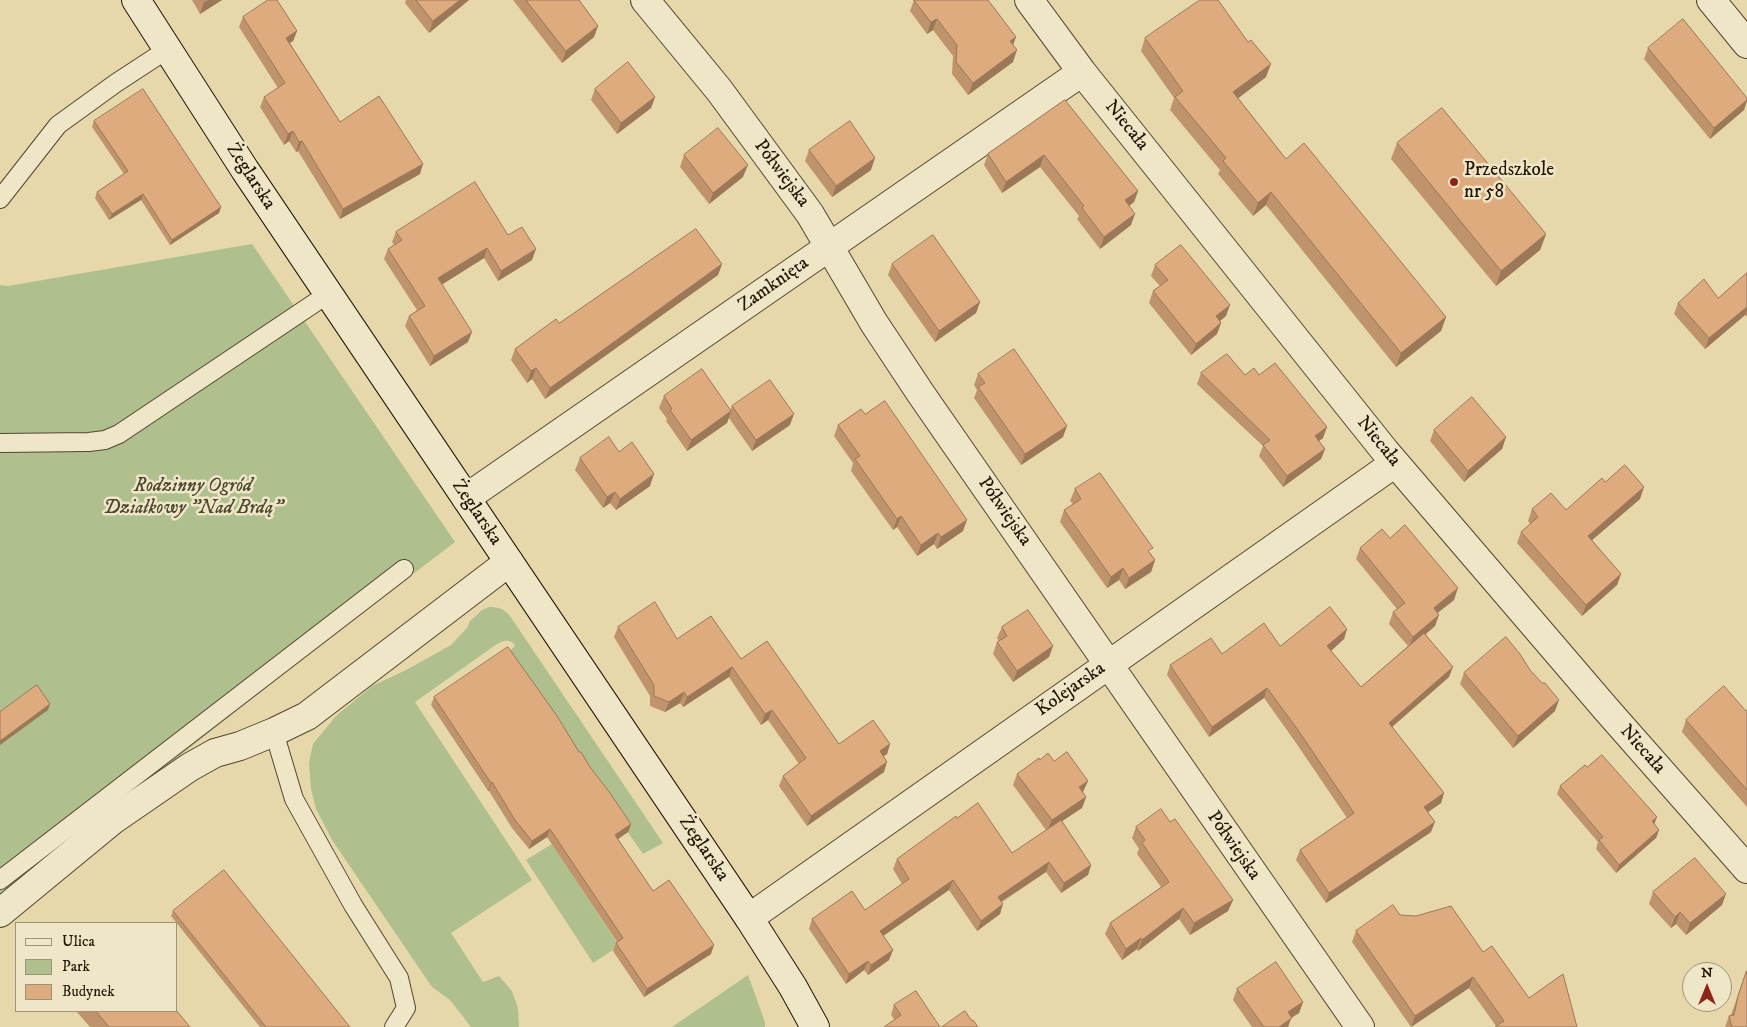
<!DOCTYPE html>
<html>
<head>
<meta charset="utf-8">
<style>
  body { margin:0 }
  #map { position:relative; width:1747px; height:1027px; overflow:hidden; background:#e7d8ab; font-family:"IM FELL DW Pica",serif }
  canvas { display:block }
  .legend { position:absolute; left:15px; top:922px; width:162px; height:90px; box-sizing:border-box; background:#efe6c8; border:1px solid #9d927a; margin:0; padding:6px 9px; list-style:none; font-size:15px; color:#221505 }
  .legend li { display:flex; align-items:center; gap:10px; height:25px }
  .legend b { width:25px; border:1px solid #9d927a }
  .north { position:absolute; left:1682px; top:962px; width:50px; height:50px; box-sizing:border-box; background:#efe6c8; border:1px solid #9d927a; border-radius:50%; rotate:0deg; font-size:14px; font-weight:700; line-height:20px; text-align:center; color:#221505 }
  .north::after { content:''; display:block; margin:auto; width:18px; height:22px; background:#8f2418; clip-path:polygon(50% 0,100% 100%,50% 72%,0 100%) }
</style>
</head>
<body>
<div id="map">
<canvas width="1747" height="1027"></canvas>
<ul class="legend">
<li><b style="height:6px;background:#efe6c8"></b>Ulica</li>
<li><b style="height:14px;background:#afc08e"></b>Park</li>
<li><b style="height:14px;background:#deab7e"></b>Budynek</li>
</ul>
<div class="north">N</div>
</div>
<script>
const context = document.querySelector('canvas').getContext('2d');
context.lineJoin = 'round';
function fill(path, color) {
  context.fillStyle = color;
  context.fill(path, 'evenodd');
}
function stroke(path, color, width, dash) {
  context.strokeStyle = color;
  context.lineWidth = width;
  context.lineCap = dash ? 'butt' : 'round';
  context.setLineDash(dash || []);
  context.stroke(path);
}
function drawText(font, color, halo, rows, align = 'center') {
  context.font = font + ' "IM FELL DW Pica",serif';
  context.lineWidth = 5;
  context.setLineDash([]);
  context.textBaseline = 'middle';
  context.strokeStyle = halo;
  context.fillStyle = color;
  for (const [text, x, y, turn = 0] of rows) {
    context.save();
    context.translate(x, y);
    context.rotate((+turn || 0) * Math.PI / 180);
    context.textAlign = isNaN(turn) ? turn : align;
    if (halo) context.strokeText(text, 0, 0);
    context.fillText(text, 0, 0);
    context.restore();
  }
}
const green = new Path2D(`
  M 252,244 L 455,542 L 307,655 L 0,898 L 0,285 L 8,286 Z
  M 489,607 C 499,607 504,609 510,616 L 663,843 L 643,854 L 505,655 L 515,646 C 511,638 503,641 497,644 L 415,702 L 532,880 L 451,933 L 483,982 L 499,976 L 512,991 L 518,1008 L 519,1027 L 471,1027 L 450,1000 L 432,987 L 332,840 L 316,809 L 311,789 L 309,763 L 313,744 L 336,716 L 372,686 L 408,669 L 451,645 L 467,628 L 470,621 L 482,610 Z
  M 552,844 L 619,946 L 593,963 L 526,860 Z
  M 748,975 L 765,1022 L 765,1027 L 672,1027 Z`);
const lane = new Path2D(`
  M 0,199 L 58,125 L 116,83 L 168,49
  M 0,443 L 89,442 L 105,440 L 119,434 L 328,294
  M 274,732 L 294,799 L 353,905 L 399,978 L 406,1008 L 394,1027
  M 0,880 L 404,569`);
const street = new Path2D(`
  M 645,0 L 719,90 L 810,214 L 874,323 L 921,394 L 1360,1027
  M 1029,0 L 1082,72 L 1385,451 L 1606,709 L 1747,869
  M 1711,0 L 1747,44
  M 466,498 L 1082,72
  M 0,913 L 113,820 L 190,767 L 215,753 L 240,746 L 274,732 L 307,716 L 509,562
  M 749,918 L 1395,463`);
const secondary = new Path2D(`
  M 136,0 L 245,170 L 749,918 L 793,987 L 815,1027`);
const wall = new Path2D(`
  M 192,0 L 222,0 L 200,14 Z
  M 406,0 L 469,0 L 429,33 L 405,3 Z
  M 513,0 L 579,0 L 598,26 L 594,37 L 562,63 Z
  M 914,0 L 1013,45 L 1013,62 L 968,95 L 952,74 L 953,56 L 933,30 L 927,34 L 910,11 Z
  M 243,17 L 297,31 L 293,41 L 290,43 L 340,122 L 420,174 L 340,219 L 298,151 L 296,152 L 289,141 L 284,145 L 260,107 L 264,97 L 278,88 L 239,27 Z
  M 1145,38 L 1266,77 L 1238,98 L 1286,159 L 1446,317 L 1441,331 L 1396,367 L 1266,205 L 1253,216 L 1218,174 L 1220,170 L 1170,110 L 1174,98 L 1141,51 Z
  M 1648,48 L 1747,98 L 1747,101 L 1744,110 L 1710,139 L 1644,59 Z
  M 595,89 L 655,97 L 651,108 L 617,134 L 591,100 Z
  M 1065,100 L 1138,191 L 1134,202 L 1129,206 L 1131,225 L 1100,249 L 1077,219 L 1079,216 L 1040,167 L 1002,193 L 984,165 L 988,154 Z
  M 94,121 L 221,207 L 219,213 L 170,245 L 141,200 L 109,220 L 95,198 L 97,192 L 124,174 L 92,127 Z
  M 1397,143 L 1546,234 L 1540,250 L 1496,286 L 1391,159 Z
  M 809,150 L 871,170 L 832,197 L 805,161 Z
  M 684,155 L 743,177 L 709,204 L 680,167 Z
  M 396,232 L 508,235 L 532,260 L 498,281 L 484,258 L 442,284 L 468,342 L 430,366 L 405,326 L 409,316 L 417,310 L 384,259 L 388,249 L 394,245 L 392,242 Z
  M 722,264 L 718,275 L 545,399 L 532,379 L 527,383 L 511,360 L 515,349 L 559,323 Z
  M 892,264 L 980,302 L 976,313 L 935,342 L 888,275 Z
  M 1155,265 L 1226,316 L 1220,321 L 1221,323 L 1217,334 L 1191,355 L 1149,303 L 1153,291 L 1160,286 L 1151,276 Z
  M 1747,273 L 1747,317 L 1745,315 L 1705,349 L 1674,314 L 1678,303 L 1718,298 Z
  M 1201,373 L 1259,375 L 1323,438 L 1319,441 L 1325,449 L 1321,459 L 1283,487 L 1259,456 L 1263,446 L 1197,384 Z
  M 978,374 L 1063,437 L 1021,465 L 974,398 L 977,390 L 974,385 Z
  M 664,396 L 730,410 L 732,406 L 790,425 L 752,451 L 729,418 L 727,423 L 687,451 L 666,421 L 667,419 L 659,408 Z
  M 865,414 L 963,531 L 937,549 L 934,544 L 917,556 L 897,527 L 893,530 L 851,471 L 853,463 L 834,436 L 838,425 Z
  M 1434,430 L 1506,437 L 1502,449 L 1464,482 L 1430,441 Z
  M 619,452 L 650,486 L 616,510 L 610,503 L 603,508 L 575,470 L 580,458 Z
  M 1605,482 L 1640,499 L 1592,540 L 1621,574 L 1617,585 L 1582,616 L 1517,543 L 1521,532 L 1530,524 L 1528,521 L 1532,509 L 1566,510 Z
  M 1075,489 L 1151,554 L 1155,560 L 1151,572 L 1125,589 L 1119,580 L 1107,588 L 1060,522 L 1064,510 L 1073,504 L 1070,501 Z
  M 1390,538 L 1454,600 L 1438,612 L 1435,626 L 1426,634 L 1449,677 L 1392,727 L 1444,793 L 1441,803 L 1428,812 L 1431,832 L 1326,903 L 1296,860 L 1300,850 L 1347,818 L 1294,740 L 1264,698 L 1209,737 L 1167,675 L 1170,665 L 1222,654 L 1280,646 L 1347,629 L 1344,639 L 1331,651 L 1361,687 L 1408,646 L 1389,624 L 1393,612 L 1397,609 L 1356,559 L 1360,548 Z
  M 618,627 L 677,639 L 741,659 L 839,744 L 890,744 L 887,754 L 884,756 L 884,772 L 807,826 L 779,786 L 783,776 L 799,764 L 768,720 L 761,725 L 729,677 L 683,707 L 680,703 L 665,712 L 650,706 L 650,696 L 614,637 Z
  M 1002,627 L 1053,646 L 1049,657 L 1013,682 L 993,654 L 997,642 L 999,641 L 997,638 Z
  M 1464,673 L 1555,711 L 1513,748 L 1460,684 Z
  M 434,697 L 579,752 L 631,824 L 628,832 L 618,839 L 653,891 L 711,954 L 644,997 L 613,951 L 616,943 L 617,942 L 547,837 L 529,849 L 512,828 L 489,791 L 488,791 L 431,705 Z
  M 1747,710 L 1747,807 L 1682,732 L 1686,720 L 1746,711 Z
  M 1040,760 L 1054,761 L 1083,792 L 1083,793 L 1086,797 L 1082,808 L 1062,821 L 1091,865 L 1088,875 L 1061,893 L 1046,872 L 1002,902 L 1000,914 L 977,931 L 949,890 L 883,936 L 893,950 L 889,960 L 868,975 L 864,970 L 846,984 L 809,929 L 812,919 L 865,910 L 902,884 L 893,869 L 897,859 L 957,818 L 1012,853 L 1046,830 L 1013,785 L 1017,774 Z
  M 1587,767 L 1654,824 L 1659,830 L 1656,838 L 1616,873 L 1596,849 L 1598,842 L 1557,794 L 1560,786 Z
  M 1170,822 L 1233,900 L 1228,911 L 1190,935 L 1179,919 L 1138,951 L 1137,949 L 1122,960 L 1105,934 L 1110,923 L 1161,887 L 1137,854 L 1139,849 L 1132,838 L 1136,827 Z
  M 1653,892 L 1722,905 L 1686,935 L 1676,924 L 1671,928 L 1649,904 Z
  M 173,911 L 350,1027 L 260,1027 L 171,916 Z
  M 1400,915 L 1483,952 L 1529,998 L 1577,1027 L 1496,1026 L 1469,988 L 1411,1027 L 1352,942 L 1356,931 Z
  M 1746,972 L 1747,1027 L 1725,1027 L 1729,1016 L 1731,1015 Z
  M 1237,989 L 1303,1002 L 1299,1013 L 1291,1018 L 1288,1027 L 1252,1027 L 1233,1000 Z
  M 894,1005 L 940,1027 L 894,1019 L 891,1015 Z
  M 76,1011 L 176,1011 L 190,1027 L 90,1027 Z`);
const shadedWall = new Path2D(`
  M 208,0 L 222,0 L 200,14 L 204,2 Z
  M 460,0 L 469,0 L 429,33 L 433,21 Z
  M 937,19 L 933,30 L 927,34 L 931,22 Z
  M 598,26 L 594,37 L 562,63 L 566,51 Z
  M 297,31 L 293,41 L 282,48 L 286,38 Z
  M 1016,37 L 1012,48 L 1010,41 Z
  M 1017,50 L 1013,62 L 968,95 L 973,83 Z
  M 1271,64 L 1266,77 L 1228,106 L 1233,92 Z
  M 655,97 L 651,108 L 617,134 L 621,123 Z
  M 1747,100 L 1744,110 L 1710,139 L 1714,128 Z
  M 293,131 L 289,141 L 284,145 L 288,134 Z
  M 302,141 L 298,151 L 296,152 L 299,142 Z
  M 1044,155 L 1040,167 L 1002,193 L 1006,182 Z
  M 875,158 L 871,170 L 832,197 L 836,186 Z
  M 423,164 L 420,174 L 340,219 L 343,209 Z
  M 748,165 L 743,177 L 709,204 L 713,193 Z
  M 1138,191 L 1134,202 L 1121,212 L 1125,200 Z
  M 1271,192 L 1266,205 L 1253,216 L 1258,203 Z
  M 143,194 L 141,200 L 109,220 L 112,214 Z
  M 221,207 L 219,213 L 170,245 L 172,240 Z
  M 1135,214 L 1131,225 L 1100,249 L 1104,237 Z
  M 1546,234 L 1540,250 L 1496,286 L 1501,271 Z
  M 487,248 L 484,258 L 435,289 L 438,278 Z
  M 536,249 L 532,260 L 498,281 L 501,271 Z
  M 722,264 L 718,275 L 545,399 L 550,388 Z
  M 980,302 L 976,313 L 935,342 L 939,331 Z
  M 1230,305 L 1226,316 L 1212,327 L 1216,316 Z
  M 1747,307 L 1747,311 L 1745,315 L 1705,349 L 1709,338 Z
  M 1446,317 L 1441,331 L 1396,367 L 1401,353 Z
  M 1221,323 L 1217,334 L 1191,355 L 1196,344 Z
  M 472,332 L 468,342 L 430,366 L 434,356 Z
  M 536,368 L 532,379 L 527,383 L 531,371 Z
  M 731,411 L 727,423 L 687,451 L 691,440 Z
  M 794,414 L 790,425 L 752,451 L 756,440 Z
  M 1067,426 L 1063,437 L 1021,465 L 1025,454 Z
  M 1327,427 L 1323,438 L 1312,446 L 1315,436 Z
  M 1506,437 L 1502,449 L 1464,482 L 1468,471 Z
  M 1325,449 L 1321,459 L 1283,487 L 1287,476 Z
  M 654,474 L 650,486 L 616,510 L 620,499 Z
  M 1644,487 L 1640,499 L 1584,547 L 1588,536 Z
  M 615,492 L 610,503 L 603,508 L 607,497 Z
  M 901,516 L 897,527 L 893,530 L 897,519 Z
  M 967,520 L 963,531 L 937,549 L 941,537 Z
  M 938,533 L 934,544 L 917,556 L 921,545 Z
  M 1155,560 L 1151,572 L 1125,589 L 1129,578 Z
  M 1123,568 L 1119,580 L 1107,588 L 1111,577 Z
  M 1621,574 L 1617,585 L 1582,616 L 1586,605 Z
  M 1458,588 L 1454,600 L 1430,619 L 1434,608 Z
  M 1439,615 L 1435,626 L 1409,648 L 1413,637 Z
  M 1347,629 L 1344,639 L 1324,657 L 1327,646 Z
  M 1053,646 L 1049,657 L 1013,682 L 1017,671 Z
  M 732,667 L 729,677 L 683,707 L 687,697 Z
  M 1453,667 L 1449,677 L 1385,733 L 1389,723 Z
  M 1267,688 L 1264,698 L 1209,737 L 1212,727 Z
  M 684,692 L 680,703 L 665,712 L 669,702 Z
  M 1559,700 L 1555,711 L 1513,748 L 1518,736 Z
  M 50,704 L 48,710 L 0,745 L 0,741 Z
  M 772,710 L 768,720 L 761,725 L 765,714 Z
  M 890,744 L 887,754 L 876,761 L 880,751 Z
  M 887,762 L 884,772 L 807,826 L 811,816 Z
  M 1088,781 L 1083,792 L 1075,799 L 1079,787 Z
  M 492,782 L 489,791 L 488,791 L 491,783 Z
  M 1444,793 L 1441,803 L 1421,817 L 1424,807 Z
  M 1086,797 L 1082,808 L 1047,831 L 1052,820 Z
  M 1657,817 L 1654,825 L 1652,821 Z
  M 1435,822 L 1431,832 L 1326,903 L 1329,893 Z
  M 631,824 L 628,832 L 612,843 L 615,835 Z
  M 550,829 L 547,837 L 529,849 L 532,841 Z
  M 1659,830 L 1656,838 L 1616,873 L 1619,865 Z
  M 1049,862 L 1046,872 L 994,906 L 998,897 Z
  M 1091,865 L 1088,875 L 1061,893 L 1064,883 Z
  M 953,880 L 949,890 L 876,941 L 880,931 Z
  M 1726,894 L 1722,905 L 1686,935 L 1690,923 Z
  M 1233,900 L 1228,911 L 1190,935 L 1194,923 Z
  M 1003,904 L 1000,914 L 977,931 L 981,921 Z
  M 1183,908 L 1179,919 L 1138,951 L 1142,940 Z
  M 1680,912 L 1676,924 L 1671,928 L 1675,917 Z
  M 1141,938 L 1137,949 L 1122,960 L 1126,949 Z
  M 714,945 L 711,954 L 644,997 L 647,989 Z
  M 893,950 L 889,960 L 868,975 L 871,965 Z
  M 868,961 L 864,970 L 846,984 L 849,974 Z
  M 1473,977 L 1469,988 L 1411,1027 L 1415,1016 Z
  M 1303,1002 L 1299,1013 L 1291,1018 L 1288,1027 L 1279,1027 L 1288,1012 Z`);
const building = new Path2D(`
  M 268,0 L 277,0 L 297,31 L 286,38 L 340,122 L 379,96 L 423,164 L 343,209 L 302,141 L 299,142 L 293,131 L 288,134 L 264,97 L 285,83 L 243,17 Z
  M 416,0 L 460,0 L 433,21 Z
  M 526,0 L 579,0 L 598,26 L 566,51 Z
  M 914,0 L 988,0 L 1016,37 L 1010,41 L 1017,50 L 973,83 L 956,62 L 957,45 L 937,19 L 931,22 Z
  M 1200,0 L 1218,0 L 1248,42 L 1251,40 L 1271,64 L 1233,92 L 1286,159 L 1304,143 L 1446,317 L 1401,353 L 1271,192 L 1258,203 L 1223,161 L 1226,158 L 1175,97 L 1183,91 L 1145,38 Z
  M 1683,19 L 1747,98 L 1747,100 L 1714,128 L 1648,48 Z
  M 628,62 L 655,97 L 621,123 L 595,89 Z
  M 143,89 L 221,207 L 172,240 L 143,194 L 112,214 L 97,192 L 128,171 L 94,121 Z
  M 1065,100 L 1138,191 L 1125,200 L 1135,214 L 1104,237 L 1082,208 L 1084,206 L 1044,155 L 1006,182 L 988,154 Z
  M 1442,108 L 1546,234 L 1501,271 L 1397,143 Z
  M 850,121 L 875,158 L 836,186 L 809,150 Z
  M 718,128 L 748,165 L 713,193 L 684,155 Z
  M 475,182 L 508,235 L 522,227 L 536,249 L 501,271 L 487,248 L 438,278 L 472,332 L 434,356 L 409,316 L 425,306 L 388,249 L 402,240 L 396,232 Z
  M 696,229 L 722,264 L 550,388 L 536,368 L 531,371 L 515,349 L 556,319 L 559,323 Z
  M 933,235 L 980,302 L 939,331 L 892,264 Z
  M 1181,245 L 1230,305 L 1216,316 L 1221,323 L 1196,344 L 1153,291 L 1168,280 L 1155,265 Z
  M 1747,273 L 1747,307 L 1709,338 L 1678,303 L 1704,279 L 1718,298 Z
  M 1014,349 L 1067,426 L 1025,454 L 978,387 L 985,383 L 978,374 Z
  M 1227,354 L 1245,375 L 1254,368 L 1259,375 L 1275,363 L 1327,427 L 1315,436 L 1325,449 L 1287,476 L 1263,445 L 1270,440 L 1201,373 Z
  M 702,369 L 731,411 L 691,440 L 670,410 L 672,409 L 664,396 Z
  M 770,380 L 794,414 L 756,440 L 732,406 Z
  M 1472,397 L 1506,437 L 1468,471 L 1434,430 Z
  M 885,401 L 967,520 L 941,537 L 938,533 L 921,545 L 901,516 L 897,519 L 855,459 L 860,456 L 838,425 L 861,409 L 865,414 Z
  M 609,437 L 619,452 L 632,442 L 654,474 L 620,499 L 615,492 L 607,497 L 580,458 Z
  M 1625,465 L 1644,487 L 1588,536 L 1621,574 L 1586,605 L 1521,532 L 1538,517 L 1532,509 L 1551,493 L 1566,510 L 1602,478 L 1605,482 Z
  M 1100,473 L 1153,548 L 1148,551 L 1155,560 L 1129,578 L 1123,568 L 1111,577 L 1064,510 L 1081,499 L 1075,489 Z
  M 1405,525 L 1458,588 L 1434,608 L 1439,615 L 1413,637 L 1393,612 L 1405,603 L 1360,548 L 1382,529 L 1390,538 Z
  M 655,602 L 677,639 L 711,616 L 741,659 L 767,641 L 839,744 L 873,720 L 890,744 L 880,751 L 887,762 L 811,816 L 783,776 L 806,758 L 772,710 L 765,714 L 732,667 L 687,697 L 684,692 L 669,702 L 654,696 L 654,685 L 618,627 Z
  M 1330,607 L 1347,629 L 1327,646 L 1361,687 L 1424,633 L 1453,667 L 1389,723 L 1444,793 L 1424,807 L 1435,822 L 1329,893 L 1300,850 L 1354,813 L 1298,730 L 1267,688 L 1212,727 L 1170,665 L 1211,638 L 1222,654 L 1264,623 L 1280,646 Z
  M 1028,610 L 1053,646 L 1017,671 L 997,642 L 1007,636 L 1002,627 Z
  M 1506,637 L 1520,654 L 1530,670 L 1542,683 L 1545,683 L 1559,700 L 1518,736 L 1464,673 Z
  M 508,647 L 557,716 L 579,752 L 581,752 L 590,767 L 610,793 L 631,824 L 615,835 L 653,891 L 669,880 L 714,945 L 647,989 L 616,943 L 623,938 L 550,829 L 532,841 L 515,820 L 492,782 L 491,783 L 434,697 Z
  M 37,685 L 50,704 L 0,741 L 0,712 Z
  M 1724,686 L 1746,711 L 1747,710 L 1747,790 L 1686,720 Z
  M 1067,752 L 1088,781 L 1079,787 L 1086,797 L 1052,820 L 1017,774 L 1039,758 L 1040,760 L 1048,753 L 1054,761 Z
  M 1602,755 L 1657,817 L 1652,821 L 1659,830 L 1619,865 L 1599,840 L 1603,837 L 1560,786 L 1585,765 L 1587,767 Z
  M 978,803 L 1012,853 L 1061,820 L 1091,865 L 1064,883 L 1049,862 L 998,897 L 1003,904 L 981,921 L 953,880 L 880,931 L 893,950 L 871,965 L 868,961 L 849,974 L 812,919 L 852,891 L 865,910 L 909,879 L 897,859 L 956,816 L 957,818 Z
  M 1161,809 L 1170,822 L 1175,819 L 1233,900 L 1194,923 L 1183,908 L 1142,940 L 1141,938 L 1126,949 L 1110,923 L 1169,882 L 1142,843 L 1145,840 L 1136,827 Z
  M 1695,858 L 1726,894 L 1690,923 L 1680,912 L 1675,917 L 1653,892 Z
  M 224,870 L 350,1027 L 266,1027 L 173,911 Z
  M 1393,905 L 1400,915 L 1416,916 L 1451,906 L 1483,952 L 1492,946 L 1529,998 L 1563,974 L 1577,1027 L 1495,1027 L 1504,1021 L 1473,977 L 1415,1016 L 1356,931 Z
  M 1276,962 L 1303,1002 L 1288,1012 L 1292,1018 L 1279,1027 L 1264,1027 L 1237,989 Z
  M 1747,971 L 1747,1027 L 1732,1027 L 1729,1016 L 1734,1015 L 1738,996 L 1746,972 Z
  M 916,991 L 940,1027 L 884,1027 L 901,1015 L 894,1005 Z
  M 176,1010 L 190,1027 L 109,1027 L 96,1011 L 176,1011 Z
  M 965,1011 L 972,1021 L 973,1020 L 978,1027 L 942,1027 Z`);
const markers = [
  [1454,182,5,"#8f2418"]
];
const streetNames = [
  ["Niecała",1126,126,51],
  ["Półwiejska",781,174,53],
  ["Żeglarska",250,177,57],
  ["Zamknięta",774,285,-35],
  ["Niecała",1378,442,51],
  ["Półwiejska",1004,512,55],
  ["Żeglarska",476,513,56],
  ["Kolejarska",1071,690,-35],
  ["Niecała",1642,750,48],
  ["Półwiejska",1233,846,55],
  ["Żeglarska",703,849,56]
];
const poiNames = [
  ["Przedszkole",1464,171],
  ["nr 58",1464,193]
];
const parkNames = [
  ["Rodzinny Ogród",193,487],
  ["Działkowy \"Nad Brdą\"",193,509]
];
fill(green, '#afc08e');
stroke(lane, '#53462e', 20);
stroke(street, '#53462e', 30);
stroke(secondary, '#221505', 30);
stroke(lane, '#efe6c8', 18);
stroke(street, '#efe6c8', 28);
stroke(secondary, '#efe6c8', 28);
fill(wall, '#bf936c');
fill(shadedWall, '#9b7858');
fill(building, '#deab7e');
stroke(building, '#9b7858', 1);
for (const [x, y, r, color] of markers) {
  const dot = new Path2D();
  dot.arc(x, y, r, 0, 2 * Math.PI);
  context.fillStyle = color;
  context.fill(dot);
  stroke(dot, '#efe6c8', 2);
}
drawText('19px', '#221505', '#efe6c8', streetNames);
drawText('19px', '#221505', '#efe6c8', poiNames, 'left');
drawText('italic 19px', '#4c482e', '#efe6c8', parkNames);
</script>
</body>
</html>
